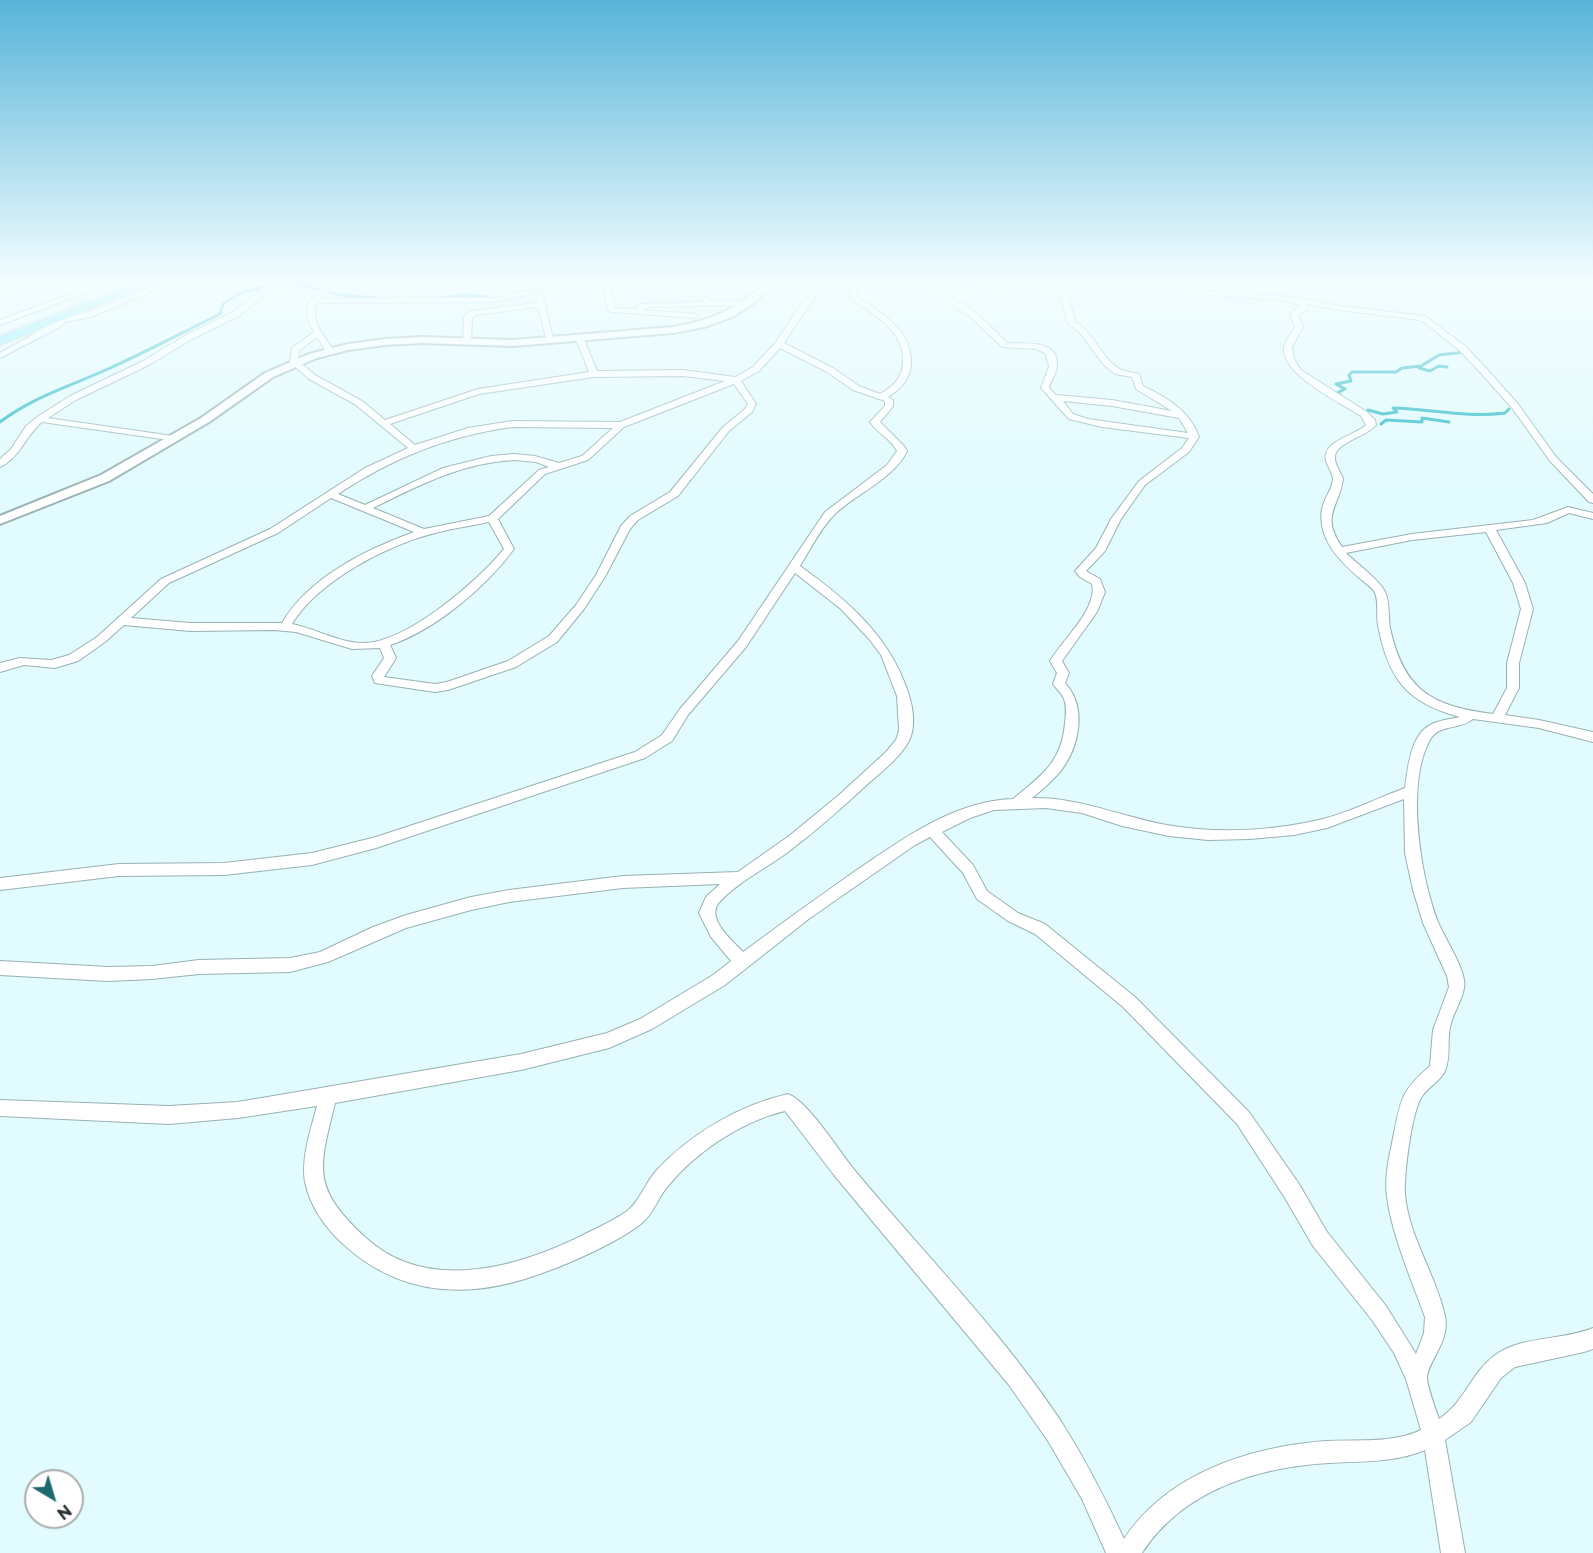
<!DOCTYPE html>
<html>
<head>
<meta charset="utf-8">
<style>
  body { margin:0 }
  #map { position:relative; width:1593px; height:1553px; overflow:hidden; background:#e1fbfe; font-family:Montserrat,sans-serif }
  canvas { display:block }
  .north { position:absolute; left:24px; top:1469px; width:60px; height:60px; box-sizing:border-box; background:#fff; border:2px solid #aaaeae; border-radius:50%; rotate:142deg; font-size:16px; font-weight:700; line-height:24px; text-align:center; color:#2a3435 }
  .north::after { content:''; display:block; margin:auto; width:21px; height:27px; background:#1d6970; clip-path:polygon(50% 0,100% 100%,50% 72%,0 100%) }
</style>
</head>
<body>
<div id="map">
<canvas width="1593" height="1553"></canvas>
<div class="north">N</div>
</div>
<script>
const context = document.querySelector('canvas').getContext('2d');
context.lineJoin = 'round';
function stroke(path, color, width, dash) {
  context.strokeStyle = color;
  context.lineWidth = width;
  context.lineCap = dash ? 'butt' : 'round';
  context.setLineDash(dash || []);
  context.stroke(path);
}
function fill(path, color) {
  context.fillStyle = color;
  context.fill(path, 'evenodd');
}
const stream = new Path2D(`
  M 286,281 L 341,295 L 386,299
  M 433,299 L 465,295 L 488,297
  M 1419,368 L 1430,371 L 1439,366 L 1447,367
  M 1341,396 L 1337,393 L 1345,389 L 1336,384 L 1351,381 L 1349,375 L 1352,372 L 1396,372 L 1402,368 L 1421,366 L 1439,355 L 1465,352
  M 1368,410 L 1383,414 L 1397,412 L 1393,408 C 1431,409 1467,418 1505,413 L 1509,409
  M 0,422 C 33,397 70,386 108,369 C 146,352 183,332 220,314 L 223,304 L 241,293 L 286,281
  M 1381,424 L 1386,420 L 1422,422 L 1422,418 L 1449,422`);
const minor = new Path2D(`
  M 6,281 L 15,281 L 0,292 L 0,286 Z
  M 49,281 C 62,281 77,288 88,288 C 98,287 106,281 117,281 L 0,325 L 0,320 L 81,290 Z
  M 167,281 L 178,281 L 91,317 L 65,322 L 60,327 L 0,358 L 0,353 L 54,323 L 65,312 L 71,312 L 70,316 L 86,313 Z
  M 272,281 L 281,281 L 239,316 L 192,339 L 149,365 L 76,400 L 48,418 L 173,436 L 176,437 L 176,441 L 42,422 C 26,435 20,458 0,467 L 0,459 L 11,449 L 26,426 L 37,417 L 70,396 L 143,361 L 186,335 L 233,312 Z
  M 330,281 L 339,281 L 320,299 L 399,298 L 409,281 L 417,281 L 406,298 L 493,298 L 503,296 L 490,281 L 498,281 L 510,294 C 557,284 604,281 652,281 L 613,286 L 612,292 L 615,308 L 636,309 L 639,304 L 705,302 L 683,292 L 679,286 L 681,281 L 689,281 L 687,286 L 689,288 L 713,301 L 748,301 L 752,303 L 748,305 L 650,307 L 643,310 L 698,314 L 699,316 L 695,318 L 612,312 L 608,310 L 604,292 L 605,286 L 543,291 L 493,302 L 317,303 C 309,320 325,337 334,351 L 327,353 L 317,337 L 299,351 L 298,361 L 315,375 L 362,401 L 385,420 L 478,389 L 589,372 L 576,339 L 580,337 L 584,339 L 597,371 L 683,370 L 735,377 L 753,367 L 776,342 L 817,281 L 825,281 L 784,343 L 833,368 L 859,386 L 880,394 C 894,386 903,377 903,360 C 903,328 873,315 850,298 L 847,281 L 855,281 L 857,295 C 880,314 912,328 911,363 C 911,378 901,389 888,397 L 893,400 L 893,406 L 880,422 L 904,446 L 907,451 C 895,478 854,495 834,515 C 820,529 810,550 800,566 C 847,600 889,635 908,692 C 913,707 916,726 909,741 C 900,757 885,769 871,781 C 844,806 817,830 788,852 C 767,868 734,884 718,904 C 707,920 733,941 743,952 C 778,926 814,900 851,874 C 900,841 952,801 1013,799 C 1041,776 1062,762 1065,723 C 1066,715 1067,707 1064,699 C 1062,693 1056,689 1053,684 L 1057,673 L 1050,661 C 1062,640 1098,609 1092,584 L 1080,577 L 1075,571 L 1096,548 L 1111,519 L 1139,481 L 1182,448 L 1189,438 L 1102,427 L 1069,419 L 1041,388 L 1049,366 L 1045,353 L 1036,349 L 1002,347 L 973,319 L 923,286 L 923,282 L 1026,282 L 1054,285 L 1068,295 L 1075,321 L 1086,330 L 1110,362 L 1121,370 L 1139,374 L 1143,386 C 1166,397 1190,411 1199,437 L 1189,452 L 1145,485 L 1121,519 L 1105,551 L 1086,571 L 1100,579 L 1105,592 L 1097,612 L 1062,661 L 1069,673 L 1065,683 C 1088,708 1079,749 1059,773 C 1051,782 1042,790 1032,798 C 1079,797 1122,817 1167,825 C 1217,834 1274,831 1323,819 C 1350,812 1378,798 1405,788 C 1408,768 1410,734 1432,724 C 1440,720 1451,719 1460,717 C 1407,703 1388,679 1378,625 C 1376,615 1379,602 1375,593 C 1372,587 1364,582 1358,577 C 1339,560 1317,538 1322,509 C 1324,498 1332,490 1333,479 C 1332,472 1328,467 1326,461 C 1321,441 1356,435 1366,425 L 1361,416 C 1341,403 1280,374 1284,347 C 1285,341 1292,333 1295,327 L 1290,314 L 1300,306 L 1289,301 L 1210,295 L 1159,281 L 1172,281 L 1210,291 L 1296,297 L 1339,306 L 1425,316 L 1465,346 L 1485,367 L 1518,404 L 1556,457 L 1593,494 L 1593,503 L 1589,502 L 1550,461 L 1512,408 L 1479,371 L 1459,350 L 1425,323 L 1420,320 L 1339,310 L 1307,304 L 1307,310 L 1298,315 L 1303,327 L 1292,347 L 1294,359 L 1301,370 L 1367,412 L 1375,420 L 1376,425 C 1367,436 1336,443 1335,456 C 1334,464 1341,472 1343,479 C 1339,508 1320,515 1342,547 L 1412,534 L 1533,520 L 1568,507 L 1593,513 L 1593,519 L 1569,513 L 1547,523 L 1496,530 L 1525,583 L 1533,609 L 1519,663 L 1519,688 L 1505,715 L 1539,720 L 1593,732 L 1593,742 L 1539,728 L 1473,719 C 1460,730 1438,724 1430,740 C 1405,785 1421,877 1438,922 C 1444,937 1468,973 1464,988 C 1462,1001 1453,1013 1450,1027 C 1447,1042 1451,1056 1445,1071 C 1440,1082 1427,1087 1421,1098 C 1411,1116 1404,1174 1405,1195 C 1409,1237 1436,1275 1445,1316 C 1450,1340 1431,1357 1427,1376 C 1426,1384 1436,1410 1439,1419 C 1465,1402 1471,1373 1494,1356 C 1522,1335 1562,1341 1593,1328 L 1593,1349 L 1584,1352 L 1515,1367 L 1501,1378 L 1471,1422 L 1445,1440 L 1465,1553 L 1441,1553 L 1425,1450 C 1394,1463 1362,1461 1329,1463 C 1258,1467 1183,1490 1142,1553 L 1106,1553 L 1082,1499 L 1048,1441 L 1009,1385 L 834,1175 L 785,1111 C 742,1121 696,1152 668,1186 C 658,1197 654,1213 642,1223 C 622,1240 571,1263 545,1272 C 472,1300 401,1298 342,1243 C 324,1226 310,1206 305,1182 C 301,1157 311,1129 317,1106 L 238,1118 L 169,1124 L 0,1116 L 0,1100 L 169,1106 L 238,1102 L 521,1054 L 607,1033 L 640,1019 L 713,975 L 731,961 L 711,937 L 699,913 L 706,897 L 720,884 L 623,888 L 509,902 L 471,910 L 406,928 L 328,962 L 290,972 L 199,974 L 152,979 L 108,981 L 0,975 L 0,961 L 108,967 L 152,966 L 199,960 L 290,958 L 320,952 L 373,927 L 406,915 L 471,897 L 509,890 L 623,876 L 738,872 L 789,836 L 839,795 L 886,752 L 896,740 L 899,730 L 897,696 L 881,655 L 870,640 L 841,609 L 795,573 L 746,647 L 688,715 L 672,741 L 645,758 L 376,848 L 312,865 L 224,875 L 119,876 L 0,890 L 0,878 L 119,864 L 224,863 L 312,853 L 376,837 L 635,752 L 662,735 L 680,709 L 738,641 L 825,512 L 887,465 L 897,451 C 891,439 878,434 870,422 L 885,406 L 885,401 L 853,390 L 827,372 L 780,348 L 759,371 L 741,381 L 756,404 L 752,412 L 729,431 L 678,496 L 638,520 L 630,529 L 606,575 L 584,609 L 557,642 L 516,667 L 448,690 L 435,692 L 375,683 L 372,676 L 384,658 L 380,648 L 352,649 L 296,632 L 274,630 L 190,631 L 124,625 L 105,642 L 78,661 L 55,668 L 24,665 L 0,672 L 0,663 L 20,658 L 51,660 L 69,655 L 97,637 L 161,579 L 270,529 L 365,468 L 408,448 L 356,405 L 309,379 L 290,362 L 292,348 L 314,332 C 299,307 310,297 330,281 ZM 930,283 C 937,285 945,287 953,288 C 989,292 1030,276 1061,298 L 1067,322 L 1080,333 L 1104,365 L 1115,374 L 1132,377 L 1136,389 L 1172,411 L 1112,400 L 1056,395 L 1049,388 C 1051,380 1057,373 1057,365 C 1058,339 1025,344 1007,343 L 979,315 ZM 683,376 L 725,381 L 620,422 L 512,421 L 468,428 L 415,445 L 390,424 L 479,394 L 594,377 ZM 734,384 L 748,404 L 745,409 L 723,427 L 670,492 L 630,516 L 621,526 L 596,575 L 576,605 L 549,636 L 508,661 L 447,682 L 435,684 L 384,677 L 396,658 L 390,645 C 434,631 487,586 514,549 L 498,519 L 545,474 L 588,460 L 624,427 ZM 1063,401 L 1112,406 L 1179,418 L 1188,433 L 1088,419 L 1073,414 ZM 512,427 L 613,428 L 582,456 L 559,463 L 535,456 L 514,454 L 491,456 L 443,468 L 365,505 L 338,494 C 393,458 447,436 512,427 ZM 514,460 L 536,462 L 549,467 L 539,470 L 489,516 L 424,529 L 373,508 C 419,485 462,463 514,460 ZM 331,498 L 414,532 C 365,550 309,577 282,623 L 190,623 L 131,618 L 169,583 L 278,533 ZM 489,522 L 504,549 C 478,581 406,643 364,643 C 339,643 317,629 292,624 C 318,581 387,545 435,533 C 453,528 471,526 489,522 ZM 1486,532 L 1513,583 L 1521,609 L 1507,663 L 1507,688 L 1493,714 C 1433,706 1404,692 1390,628 C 1388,616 1390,602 1385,592 C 1380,580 1356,563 1346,553 L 1412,540 ZM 1404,799 L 1405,853 L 1413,890 L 1423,923 L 1447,976 L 1449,987 L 1433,1030 L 1430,1066 C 1402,1090 1401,1098 1394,1133 C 1390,1154 1384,1176 1387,1197 C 1392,1235 1412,1281 1425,1317 L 1424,1333 L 1416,1354 L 1386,1306 L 1327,1232 L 1299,1184 L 1249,1112 L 1135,997 L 1045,924 L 1018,913 L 987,891 L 973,865 L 942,832 L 970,818 L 994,810 L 1046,808 L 1082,813 L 1122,826 L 1169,836 L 1208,840 L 1250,839 L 1294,835 L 1327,828 ZM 930,837 L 963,873 L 977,899 L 1008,921 L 1035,934 L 1123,1007 L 1237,1124 L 1285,1198 L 1313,1246 L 1372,1320 L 1394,1353 L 1406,1379 L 1421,1430 C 1391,1444 1358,1439 1326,1441 C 1249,1447 1168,1473 1124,1539 C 1106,1500 1087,1463 1064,1426 C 1005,1335 926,1256 856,1172 C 840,1153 809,1102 788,1094 C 739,1105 690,1134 656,1171 C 645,1183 640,1201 627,1211 C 616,1219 603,1225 591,1231 C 524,1266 428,1296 365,1237 C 311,1187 319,1169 335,1103 L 521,1070 L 609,1048 L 652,1029 L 725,985 L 810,918 L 915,845 Z
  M 1578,281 L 1593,283 L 1593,287 L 1579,283 Z
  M 536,294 L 543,296 L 554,343 L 547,341 L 538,307 L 475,315 L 472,318 L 471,343 L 467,345 L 463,343 L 464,317 L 470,311 L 537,303 Z`);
const tertiary = new Path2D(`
  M 769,281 L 779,281 L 751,305 L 732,317 L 704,327 L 673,333 L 513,346 L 422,343 L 385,345 L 348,350 L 317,358 L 273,377 L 209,422 L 109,481 L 0,524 L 0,516 L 101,475 L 201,418 L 265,373 L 309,354 L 348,344 L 385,339 L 422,337 L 513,340 L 673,327 C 717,319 735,309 769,281 Z`);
const trunk = new Path2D(`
  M 144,281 L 161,281 L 0,345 L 0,336 Z`);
stroke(stream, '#1eb5c2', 3);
stroke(minor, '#98b1b4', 2);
stroke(tertiary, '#98b1b4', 4);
stroke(trunk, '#d9dadb', 4);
fill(minor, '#fff');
fill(tertiary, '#fff');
fill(trunk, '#76eaf6');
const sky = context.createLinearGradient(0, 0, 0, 499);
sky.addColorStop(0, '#57b4d9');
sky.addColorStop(0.56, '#f2fdff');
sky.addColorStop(1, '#f2fdff00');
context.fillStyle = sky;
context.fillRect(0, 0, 1593, 499);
</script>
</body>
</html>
